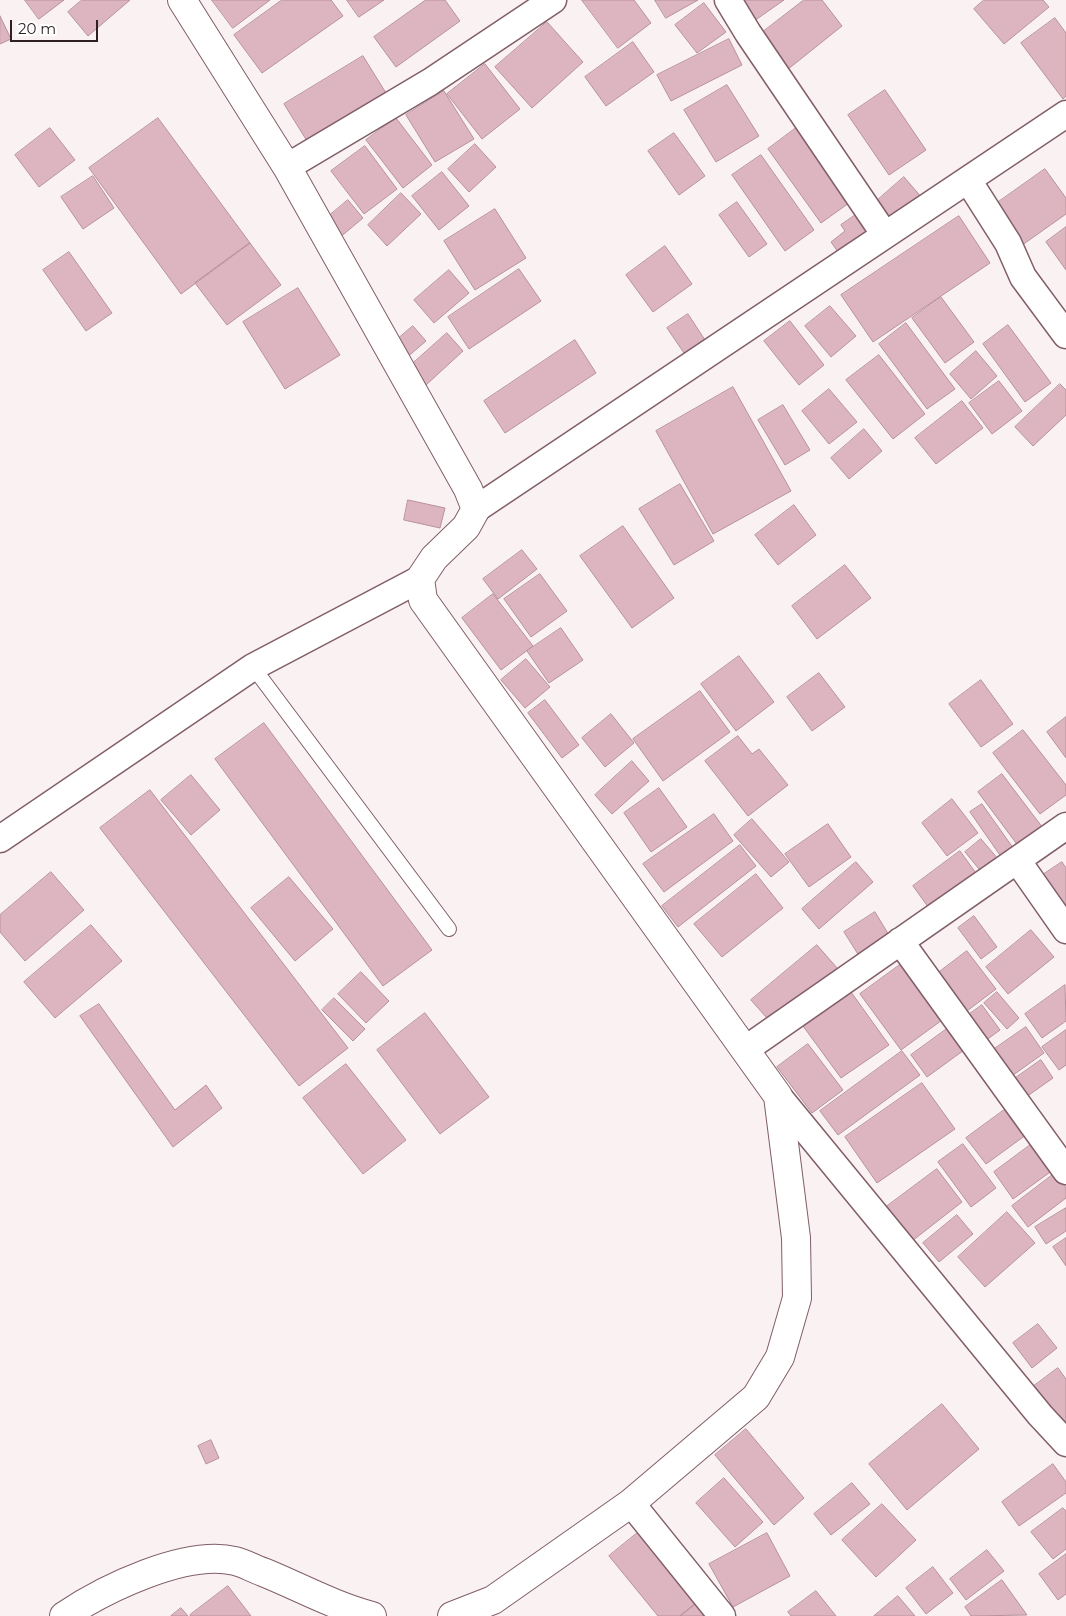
<!DOCTYPE html>
<html>
<head>
<meta charset="utf-8">
<style>
  body { margin:0 }
  #map { position:relative; width:1066px; height:1616px; overflow:hidden; background:#faf1f3; font-family:Montserrat,sans-serif }
  canvas { display:block }
  .scale { position:absolute; left:10px; top:20px; width:88px; height:22px; box-sizing:border-box; border:2px solid #2f2024; border-top:0; padding-left:6px; font-size:15px; line-height:18px; white-space:nowrap; color:#2f2024; -webkit-text-stroke:4px #fff; paint-order:stroke }
</style>
</head>
<body>
<div id="map">
<canvas width="1066" height="1616"></canvas>
<div class="scale">20 m</div>
</div>
<script>
const context = document.querySelector('canvas').getContext('2d');
context.lineJoin = 'round';
function fill(path, color) {
  context.fillStyle = color;
  context.fill(path, 'evenodd');
}
function stroke(path, color, width, dash) {
  context.strokeStyle = color;
  context.lineWidth = width;
  context.lineCap = dash ? 'butt' : 'round';
  context.setLineDash(dash || []);
  context.stroke(path);
}
const building = new Path2D(`
  M 25,0 L 64,0 L 39,19 Z
  M 82,0 L 130,0 L 88,36 L 68,12 Z
  M 212,0 L 270,0 L 233,28 Z
  M 282,0 L 331,0 L 343,16 L 262,73 L 234,35 Z
  M 347,0 L 384,0 L 359,17 Z
  M 426,0 L 445,0 L 460,21 L 396,67 L 374,37 Z
  M 582,0 L 634,0 L 651,23 L 618,48 Z
  M 655,0 L 698,0 L 666,18 Z
  M 740,0 L 784,0 L 754,21 Z
  M 804,0 L 822,0 L 842,26 L 787,70 L 759,35 Z
  M 984,0 L 1043,0 L 1049,7 L 1004,44 L 974,9 Z
  M 704,3 L 726,32 L 697,53 L 675,25 Z
  M 0,16 L 11,39 L 0,44 Z
  M 1055,18 L 1066,33 L 1066,96 L 1063,99 L 1021,43 Z
  M 547,22 L 583,62 L 532,108 L 495,67 Z
  M 729,39 L 742,65 L 671,101 L 657,75 Z
  M 633,42 L 654,72 L 606,106 L 585,77 Z
  M 363,56 L 386,93 L 307,141 L 284,104 Z
  M 485,64 L 520,109 L 482,139 L 447,94 Z
  M 727,85 L 759,136 L 716,162 L 684,110 Z
  M 885,90 L 926,150 L 889,175 L 848,115 Z
  M 444,91 L 474,139 L 435,162 L 406,115 Z
  M 158,118 L 250,243 L 181,294 L 89,168 Z
  M 396,118 L 432,165 L 403,188 L 366,140 Z
  M 50,128 L 75,160 L 39,187 L 15,155 Z
  M 796,128 L 849,203 L 821,223 L 768,149 Z
  M 674,133 L 705,176 L 679,195 L 648,151 Z
  M 475,144 L 496,167 L 469,192 L 448,169 Z
  M 365,146 L 397,189 L 364,214 L 331,171 Z
  M 761,155 L 814,230 L 785,251 L 732,175 Z
  M 1045,169 L 1066,198 L 1066,214 L 1018,248 L 990,208 Z
  M 442,172 L 469,206 L 439,230 L 412,196 Z
  M 93,176 L 114,208 L 83,229 L 61,197 Z
  M 904,177 L 923,199 L 890,227 L 872,205 Z
  M 401,193 L 421,214 L 387,246 L 368,225 Z
  M 348,200 L 363,218 L 338,239 L 323,221 Z
  M 737,202 L 767,244 L 749,257 L 719,215 Z
  M 495,209 L 526,258 L 475,290 L 444,241 Z
  M 857,214 L 876,239 L 845,262 L 831,242 L 845,231 L 841,225 Z
  M 959,216 L 990,263 L 873,342 L 841,295 Z
  M 1066,227 L 1066,270 L 1046,242 Z
  M 250,243 L 281,285 L 227,325 L 195,283 Z
  M 665,246 L 692,284 L 653,312 L 626,275 Z
  M 69,252 L 112,313 L 86,331 L 43,270 Z
  M 519,269 L 541,301 L 469,349 L 448,317 Z
  M 449,270 L 469,293 L 434,323 L 414,300 Z
  M 298,288 L 340,355 L 285,389 L 243,322 Z
  M 941,297 L 974,342 L 945,363 L 912,318 Z
  M 830,306 L 856,336 L 831,357 L 805,326 Z
  M 688,314 L 705,340 L 684,353 L 667,328 Z
  M 790,321 L 824,365 L 799,385 L 764,341 Z
  M 906,323 L 955,389 L 927,409 L 879,344 Z
  M 1008,325 L 1051,383 L 1025,402 L 983,344 Z
  M 413,326 L 426,341 L 405,359 L 392,344 Z
  M 447,333 L 463,351 L 426,385 L 410,366 Z
  M 575,340 L 596,373 L 505,433 L 484,401 Z
  M 976,351 L 997,376 L 971,399 L 950,374 Z
  M 879,355 L 925,414 L 893,439 L 846,380 Z
  M 999,381 L 1022,411 L 992,434 L 969,403 Z
  M 1060,384 L 1066,390 L 1066,415 L 1033,446 L 1015,427 Z
  M 733,387 L 791,491 L 713,534 L 656,431 Z
  M 829,389 L 857,422 L 829,444 L 802,411 Z
  M 962,401 L 983,428 L 936,464 L 915,438 Z
  M 783,405 L 810,450 L 785,465 L 758,420 Z
  M 864,429 L 882,451 L 849,479 L 831,458 Z
  M 680,484 L 714,541 L 674,565 L 639,509 Z
  M 408,500 L 445,508 L 440,528 L 404,520 Z
  M 794,505 L 816,535 L 778,565 L 755,535 Z
  M 623,526 L 674,598 L 632,628 L 580,556 Z
  M 522,550 L 537,569 L 498,599 L 483,579 Z
  M 845,565 L 871,598 L 817,639 L 792,606 Z
  M 540,574 L 567,611 L 531,637 L 504,599 Z
  M 493,594 L 533,646 L 501,670 L 462,618 Z
  M 561,628 L 583,660 L 549,683 L 527,651 Z
  M 739,656 L 774,702 L 736,731 L 701,684 Z
  M 526,659 L 550,687 L 525,708 L 501,680 Z
  M 819,673 L 845,707 L 812,731 L 787,697 Z
  M 981,680 L 1013,724 L 981,747 L 949,704 Z
  M 700,691 L 730,732 L 663,781 L 633,739 Z
  M 545,700 L 579,745 L 562,758 L 528,713 Z
  M 611,714 L 634,743 L 605,767 L 582,738 Z
  M 1066,717 L 1066,758 L 1047,732 Z
  M 264,723 L 432,950 L 383,986 L 215,759 Z
  M 1023,730 L 1066,785 L 1066,795 L 1040,814 L 993,753 Z
  M 738,736 L 752,754 L 759,749 L 788,785 L 748,816 L 705,761 Z
  M 632,761 L 649,781 L 612,814 L 595,795 Z
  M 1002,774 L 1046,832 L 1022,851 L 978,792 Z
  M 191,775 L 220,810 L 191,835 L 161,800 Z
  M 659,788 L 687,827 L 651,852 L 624,813 Z
  M 150,790 L 348,1048 L 299,1086 L 100,828 Z
  M 952,799 L 978,833 L 947,856 L 922,823 Z
  M 982,804 L 1016,852 L 1004,861 L 970,812 Z
  M 714,814 L 733,841 L 664,892 L 643,864 Z
  M 752,819 L 789,862 L 771,877 L 734,835 Z
  M 828,824 L 851,857 L 809,887 L 785,854 Z
  M 981,839 L 1004,866 L 988,880 L 965,852 Z
  M 740,845 L 756,866 L 678,927 L 662,906 Z
  M 960,851 L 981,880 L 934,915 L 913,886 Z
  M 856,862 L 873,882 L 819,929 L 802,909 Z
  M 1062,862 L 1066,868 L 1066,911 L 1041,876 Z
  M 51,872 L 84,910 L 25,961 L 0,932 L 0,915 Z
  M 756,874 L 783,908 L 722,957 L 694,924 Z
  M 289,877 L 333,929 L 295,961 L 251,908 Z
  M 875,912 L 892,940 L 861,959 L 844,932 Z
  M 974,916 L 997,947 L 981,959 L 958,928 Z
  M 91,925 L 122,961 L 55,1018 L 24,982 Z
  M 1031,930 L 1054,957 L 1008,994 L 986,967 Z
  M 817,945 L 838,969 L 773,1025 L 751,1000 Z
  M 967,951 L 996,989 L 963,1014 L 934,976 Z
  M 908,959 L 949,1015 L 901,1050 L 860,994 Z
  M 361,972 L 389,1001 L 366,1023 L 338,994 Z
  M 1065,985 L 1066,1021 L 1042,1038 L 1025,1014 Z
  M 851,992 L 889,1045 L 841,1078 L 803,1026 Z
  M 997,992 L 1019,1018 L 1007,1029 L 984,1003 Z
  M 334,998 L 365,1029 L 353,1041 L 322,1010 Z
  M 99,1004 L 175,1110 L 206,1085 L 222,1108 L 173,1147 L 80,1016 Z
  M 982,1005 L 1000,1030 L 981,1044 L 963,1019 Z
  M 425,1013 L 489,1097 L 440,1134 L 377,1050 Z
  M 955,1023 L 971,1045 L 927,1077 L 911,1055 Z
  M 1026,1027 L 1044,1053 L 1009,1078 L 990,1052 Z
  M 1066,1030 L 1066,1065 L 1059,1070 L 1042,1047 Z
  M 808,1044 L 843,1090 L 812,1113 L 777,1067 Z
  M 902,1051 L 920,1075 L 838,1135 L 820,1111 Z
  M 1041,1060 L 1053,1078 L 1019,1102 L 1007,1084 Z
  M 346,1064 L 406,1140 L 363,1174 L 303,1098 Z
  M 922,1083 L 955,1129 L 877,1183 L 845,1137 Z
  M 1011,1105 L 1030,1132 L 986,1164 L 966,1138 Z
  M 1033,1143 L 1053,1170 L 1013,1199 L 994,1172 Z
  M 963,1144 L 996,1188 L 971,1207 L 938,1162 Z
  M 937,1169 L 962,1202 L 912,1241 L 886,1207 Z
  M 1055,1173 L 1066,1188 L 1066,1198 L 1028,1227 L 1012,1206 Z
  M 1066,1208 L 1066,1231 L 1046,1244 L 1035,1227 Z
  M 1007,1212 L 1035,1243 L 985,1287 L 958,1257 Z
  M 957,1215 L 973,1234 L 939,1262 L 923,1243 Z
  M 1066,1238 L 1066,1266 L 1053,1247 Z
  M 1038,1324 L 1057,1348 L 1032,1368 L 1013,1343 Z
  M 1058,1368 L 1066,1379 L 1066,1429 L 1034,1386 Z
  M 942,1404 L 979,1449 L 907,1510 L 869,1464 Z
  M 746,1429 L 804,1498 L 774,1525 L 715,1455 Z
  M 211,1440 L 219,1458 L 206,1464 L 198,1446 Z
  M 1053,1464 L 1066,1482 L 1066,1493 L 1019,1526 L 1002,1502 Z
  M 724,1478 L 763,1522 L 735,1547 L 696,1503 Z
  M 852,1483 L 870,1504 L 831,1535 L 814,1514 Z
  M 882,1504 L 916,1540 L 876,1577 L 842,1540 Z
  M 1063,1508 L 1066,1511 L 1066,1549 L 1053,1559 L 1031,1532 Z
  M 641,1530 L 698,1602 L 680,1616 L 658,1616 L 609,1556 Z
  M 767,1533 L 790,1576 L 733,1607 L 709,1564 Z
  M 987,1550 L 1004,1571 L 966,1600 L 950,1579 Z
  M 1066,1554 L 1066,1594 L 1058,1600 L 1039,1574 Z
  M 933,1567 L 953,1593 L 926,1614 L 906,1588 Z
  M 1002,1580 L 1027,1615 L 971,1616 L 965,1607 Z
  M 228,1586 L 251,1616 L 191,1616 L 190,1615 Z
  M 816,1591 L 836,1616 L 791,1616 L 788,1612 Z
  M 898,1596 L 915,1616 L 874,1616 Z
  M 698,1602 L 710,1616 L 680,1616 Z
  M 181,1608 L 188,1616 L 171,1616 Z`);
const service = new Path2D(`
  M 253,667 L 449,929`);
const minor = new Path2D(`
  M 728,0 L 748,33 L 885,235
  M 287,167 L 430,82 L 553,0
  M 968,180 L 1008,243 L 1023,277 L 1066,335
  M 476,509 L 1066,114
  M 0,839 L 253,667 L 420,579
  M 1017,860 L 1066,930
  M 900,941 L 1066,1171
  M 746,1049 L 1066,826
  M 778,1096 L 1040,1415 L 1066,1443
  M 631,1503 L 722,1616`);
const tertiary = new Path2D(`
  M 182,0 L 287,167 L 468,489 L 476,509 L 466,527 L 434,558 L 420,579 L 423,600 L 778,1096 L 796,1238 L 797,1298 L 780,1357 L 756,1397 L 631,1503 L 493,1600 L 452,1616
  M 64,1616 C 104,1589 186,1549 235,1561 C 244,1563 254,1569 263,1572 C 300,1587 334,1606 372,1616`);
fill(building, '#ddb5c0');
stroke(building, '#b7919b', 1);
stroke(service, '#815e68', 16);
stroke(minor, '#815e68', 29);
stroke(tertiary, '#815e68', 30);
stroke(service, '#fff', 14);
stroke(minor, '#fff', 26);
stroke(tertiary, '#fff', 28);
</script>
</body>
</html>
